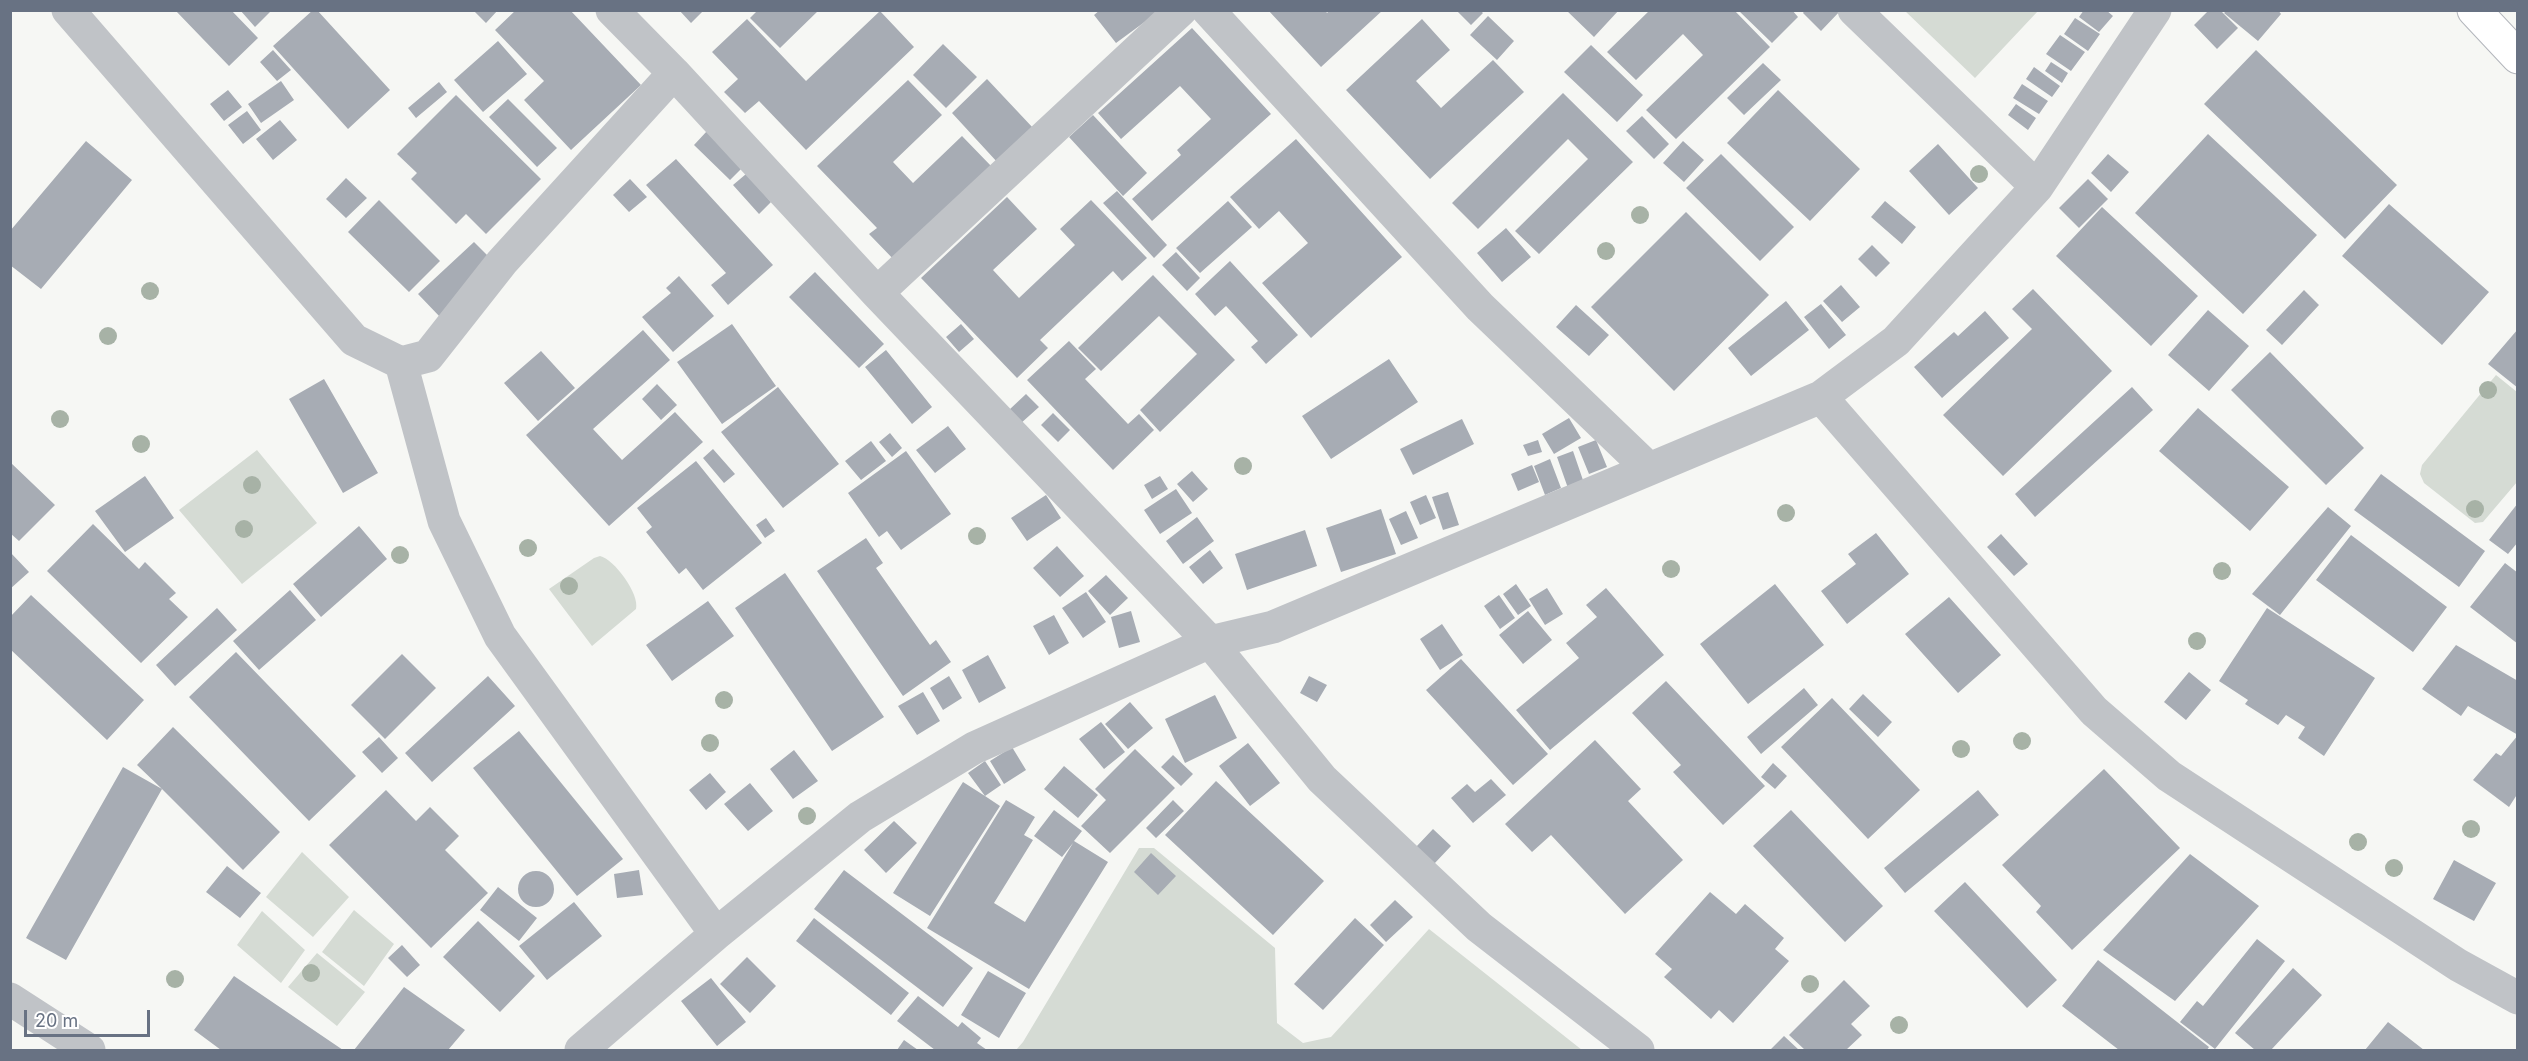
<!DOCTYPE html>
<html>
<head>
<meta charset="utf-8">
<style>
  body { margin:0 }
  #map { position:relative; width:2528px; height:1061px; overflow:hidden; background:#f6f7f4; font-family:Inter,sans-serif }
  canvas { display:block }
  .frame { position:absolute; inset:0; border:12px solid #687283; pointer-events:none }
  .scale { position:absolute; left:24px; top:1010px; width:126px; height:27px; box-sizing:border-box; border:3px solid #687283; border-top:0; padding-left:8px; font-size:18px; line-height:21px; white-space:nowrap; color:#687283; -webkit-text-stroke:4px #fff; paint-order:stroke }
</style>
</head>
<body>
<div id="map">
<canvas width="2528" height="1061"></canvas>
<div class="frame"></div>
<div class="scale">20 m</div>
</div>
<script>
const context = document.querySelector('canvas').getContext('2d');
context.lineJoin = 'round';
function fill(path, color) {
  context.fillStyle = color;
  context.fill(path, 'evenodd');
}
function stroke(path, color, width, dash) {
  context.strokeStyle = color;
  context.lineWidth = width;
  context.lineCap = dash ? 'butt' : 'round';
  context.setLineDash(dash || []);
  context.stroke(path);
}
const green = new Path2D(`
  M 1905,11 L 2038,11 L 1975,78 Z
  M 2496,375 L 2517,392 L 2517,482 L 2483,522 L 2475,523 L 2424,483 L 2420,474 L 2422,465 Z
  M 257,450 L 317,523 L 242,584 L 179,510 Z
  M 600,556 C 614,559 640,594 636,609 L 592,646 L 549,589 L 594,558 Z
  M 1139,848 L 1154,848 L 1275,948 L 1277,1023 L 1303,1043 L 1331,1037 L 1429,929 L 1582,1050 L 1016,1050 L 1023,1042 Z
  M 302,852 L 349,897 L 313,937 L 266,897 Z
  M 354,910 L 394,944 L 364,986 L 322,952 Z
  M 262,911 L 305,950 L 281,983 L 237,945 Z
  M 317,953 L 365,992 L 337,1026 L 288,987 Z`);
const building = new Path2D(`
  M 175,10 L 231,10 L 258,38 L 229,66 Z
  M 240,10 L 272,10 L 255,27 Z
  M 313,10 L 317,10 L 390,90 L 348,129 L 273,46 Z
  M 473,10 L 498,10 L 486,23 Z
  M 516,10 L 570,10 L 641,85 L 571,150 L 524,100 L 544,81 L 495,30 Z
  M 679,10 L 704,10 L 691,23 Z
  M 758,10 L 819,10 L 780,48 L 750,18 Z
  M 1100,10 L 1161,10 L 1116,43 L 1094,15 Z
  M 1268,10 L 1325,10 L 1327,13 L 1330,10 L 1383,10 L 1321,67 Z
  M 1456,10 L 1480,10 L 1483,13 L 1471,25 Z
  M 1566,10 L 1619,10 L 1594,37 Z
  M 1650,10 L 1734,10 L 1770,47 L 1676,139 L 1646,110 L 1703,55 L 1683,34 L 1636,80 L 1607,52 Z
  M 1738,10 L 1792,10 L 1798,17 L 1772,43 Z
  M 1805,10 L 1841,10 L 1821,31 L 1803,13 Z
  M 2084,10 L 2106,10 L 2113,16 L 2099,32 L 2079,17 Z
  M 2209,10 L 2220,10 L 2238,28 L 2217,49 L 2194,25 Z
  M 2227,10 L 2278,10 L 2281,14 L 2258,41 L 2224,13 Z
  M 880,11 L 914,47 L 806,150 L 759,101 L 745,113 L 724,92 L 738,79 L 712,52 L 747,19 L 806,81 Z
  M 1488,16 L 1514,41 L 1497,60 L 1470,35 Z
  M 2075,18 L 2100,34 L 2088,51 L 2064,34 Z
  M 1422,19 L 1450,50 L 1416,81 L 1441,108 L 1493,60 L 1524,92 L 1430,179 L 1346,90 Z
  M 1192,28 L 1271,114 L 1152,221 L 1132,199 L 1181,155 L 1177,150 L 1211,119 L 1180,86 L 1121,139 L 1098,113 Z
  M 2060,35 L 2085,52 L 2071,71 L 2046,54 Z
  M 498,41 L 527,74 L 483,112 L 454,80 Z
  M 943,44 L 977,77 L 946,108 L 913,75 Z
  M 1591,45 L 1643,95 L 1617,122 L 1564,72 Z
  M 273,50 L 291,70 L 277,81 L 260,62 Z
  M 2256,50 L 2397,185 L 2345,239 L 2204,104 Z
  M 2051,62 L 2068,73 L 2062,83 L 2045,71 Z
  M 1763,63 L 1781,80 L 1744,115 L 1727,98 Z
  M 2034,67 L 2060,86 L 2052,97 L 2026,79 Z
  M 987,79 L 1034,129 L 998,163 L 952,113 Z
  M 908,80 L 942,115 L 893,162 L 913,183 L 962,136 L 992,167 L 899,265 L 869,234 L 877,228 L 817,166 Z
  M 281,81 L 294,100 L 261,123 L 248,104 Z
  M 439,82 L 447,92 L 416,118 L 408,108 Z
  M 2022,84 L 2048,101 L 2039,114 L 2013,98 Z
  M 228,90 L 242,107 L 224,121 L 210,104 Z
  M 1778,90 L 1860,169 L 1810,221 L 1727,143 Z
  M 1563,93 L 1633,162 L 1539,254 L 1515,231 L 1588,159 L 1568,139 L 1478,229 L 1452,203 Z
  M 456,95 L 541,179 L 486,234 L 466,214 L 456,224 L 411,179 L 417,173 L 397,154 Z
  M 508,99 L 557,148 L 537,167 L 489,117 Z
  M 2016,104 L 2036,118 L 2028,130 L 2008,115 Z
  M 247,111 L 261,130 L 243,144 L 228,125 Z
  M 1093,115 L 1147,173 L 1123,196 L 1069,137 Z
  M 1642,116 L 1669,144 L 1654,159 L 1626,131 Z
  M 280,120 L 297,140 L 273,160 L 256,139 Z
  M 707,131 L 743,167 L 730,180 L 694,145 Z
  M 2208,134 L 2317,235 L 2243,314 L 2135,213 Z
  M 1296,139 L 1402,257 L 1311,338 L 1262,283 L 1308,243 L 1279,211 L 1259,229 L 1230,197 Z
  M 86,141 L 132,180 L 41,289 L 10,265 L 10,231 Z
  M 1683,141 L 1704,160 L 1684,182 L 1663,163 Z
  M 1938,144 L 1978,188 L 1949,215 L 1909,171 Z
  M 1721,154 L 1794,227 L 1760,261 L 1686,188 Z
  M 2108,154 L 2129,172 L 2111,192 L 2091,173 Z
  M 676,159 L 773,265 L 728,305 L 711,285 L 726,273 L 646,185 Z
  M 746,174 L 771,202 L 759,214 L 733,185 Z
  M 346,178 L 367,198 L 346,218 L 326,199 Z
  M 630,179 L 647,197 L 629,212 L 613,195 Z
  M 2088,179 L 2108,199 L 2079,228 L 2059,208 Z
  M 1117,191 L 1167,245 L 1154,258 L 1103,203 Z
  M 1007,197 L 1037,229 L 993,270 L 1019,298 L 1075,245 L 1060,229 L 1091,200 L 1147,258 L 1122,281 L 1113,271 L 1040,340 L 1048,348 L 1017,378 L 921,278 Z
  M 379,200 L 440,261 L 409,292 L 348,232 Z
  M 1228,201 L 1252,227 L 1200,273 L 1176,248 Z
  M 1885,201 L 1916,227 L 1902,244 L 1871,217 Z
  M 2389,204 L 2489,292 L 2442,345 L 2342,256 Z
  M 2102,207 L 2198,296 L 2151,346 L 2056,256 Z
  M 1686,212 L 1769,295 L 1674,391 L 1591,307 Z
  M 1506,228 L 1531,257 L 1502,282 L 1477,253 Z
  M 474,242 L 496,264 L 440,317 L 418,294 Z
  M 1872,245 L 1890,263 L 1876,277 L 1858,259 Z
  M 1176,252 L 1200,278 L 1187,291 L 1162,265 Z
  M 1230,261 L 1298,335 L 1266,364 L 1251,347 L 1258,341 L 1226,306 L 1215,316 L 1195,294 Z
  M 815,272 L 884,344 L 859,368 L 789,297 Z
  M 1153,275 L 1235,360 L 1160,432 L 1140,410 L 1197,354 L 1159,316 L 1101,371 L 1078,348 Z
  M 679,276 L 714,316 L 673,352 L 642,317 L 671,293 L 666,288 Z
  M 1841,285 L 1860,307 L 1842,322 L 1823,301 Z
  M 2033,289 L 2112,371 L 2003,476 L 1943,415 L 2032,329 L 2012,309 Z
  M 2304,290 L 2319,305 L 2282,345 L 2266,330 Z
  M 1786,301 L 1809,330 L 1751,376 L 1728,348 Z
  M 1821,304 L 1846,335 L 1829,349 L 1804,317 Z
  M 1576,305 L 1609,335 L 1589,356 L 1556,327 Z
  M 2208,310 L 2249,346 L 2209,391 L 2168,355 Z
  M 1985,311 L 2009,338 L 1942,398 L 1914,367 L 1954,332 L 1958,336 Z
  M 732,324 L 776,386 L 722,424 L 677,362 Z
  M 961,324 L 974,339 L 959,352 L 946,337 Z
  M 2518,329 L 2518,388 L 2488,364 Z
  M 643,330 L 670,360 L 593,429 L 622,460 L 675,412 L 703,442 L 609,526 L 526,435 Z
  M 1069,341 L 1096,369 L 1085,379 L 1128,424 L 1139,414 L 1154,430 L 1113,470 L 1027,380 Z
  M 886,350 L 932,407 L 912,424 L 865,367 Z
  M 541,351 L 575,388 L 538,421 L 504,383 Z
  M 2270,352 L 2364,448 L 2326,485 L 2231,390 Z
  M 1389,359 L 1418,402 L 1331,459 L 1302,416 Z
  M 324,379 L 378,473 L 343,493 L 289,399 Z
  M 657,384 L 677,405 L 661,420 L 642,399 Z
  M 778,387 L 839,464 L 783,508 L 721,432 Z
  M 2132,387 L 2153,410 L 2035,517 L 2015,494 Z
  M 1026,394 L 1039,407 L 1020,424 L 1009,410 Z
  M 2198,408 L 2289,487 L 2250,531 L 2159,451 Z
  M 1053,413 L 1070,430 L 1058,442 L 1041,425 Z
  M 1569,418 L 1581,438 L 1554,454 L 1542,434 Z
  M 1462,419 L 1474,444 L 1413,475 L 1400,449 Z
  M 948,426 L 966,449 L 935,473 L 916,450 Z
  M 890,433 L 902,448 L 892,457 L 879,442 Z
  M 1538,440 L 1542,452 L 1528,456 L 1523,445 Z
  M 1596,440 L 1607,467 L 1589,474 L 1578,447 Z
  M 871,441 L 886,461 L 861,480 L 845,461 Z
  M 713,449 L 735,474 L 724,483 L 703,458 Z
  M 906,451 L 951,514 L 901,550 L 887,531 L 879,537 L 848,493 Z
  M 1573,451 L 1585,486 L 1569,491 L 1557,457 Z
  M 1550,459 L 1561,488 L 1545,495 L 1534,466 Z
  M 696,461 L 762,543 L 703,590 L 686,568 L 679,574 L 646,532 L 652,527 L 637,508 Z
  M 10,462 L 55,505 L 19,541 L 10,533 Z
  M 1532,465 L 1539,482 L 1518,491 L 1511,474 Z
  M 1192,471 L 1208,489 L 1193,502 L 1177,484 Z
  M 2381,474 L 2485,551 L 2459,587 L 2354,510 Z
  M 145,476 L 174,518 L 125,552 L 95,511 Z
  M 1160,476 L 1168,489 L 1152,499 L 1144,485 Z
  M 1176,489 L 1192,513 L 1160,534 L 1144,510 Z
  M 1448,492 L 1459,525 L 1443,530 L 1432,497 Z
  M 1046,495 L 1061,518 L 1027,541 L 1011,518 Z
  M 1426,495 L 1436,518 L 1420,525 L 1410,502 Z
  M 2518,503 L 2518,542 L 2508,554 L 2489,540 Z
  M 2328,507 L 2351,526 L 2280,615 L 2252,594 Z
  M 1381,509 L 1396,554 L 1341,572 L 1326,528 Z
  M 1406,511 L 1418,538 L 1401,545 L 1389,519 Z
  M 1197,517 L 1214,541 L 1183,564 L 1166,541 Z
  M 766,518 L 775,531 L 765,538 L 756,525 Z
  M 93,524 L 139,569 L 145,562 L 176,593 L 169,599 L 188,617 L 141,663 L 47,571 Z
  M 359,526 L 387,559 L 321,617 L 293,584 Z
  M 1305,530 L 1317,566 L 1247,590 L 1235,554 Z
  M 1876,533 L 1909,574 L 1847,624 L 1821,591 L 1856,564 L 1848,554 Z
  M 2001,534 L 2028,564 L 2014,576 L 1987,547 Z
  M 2351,535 L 2447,607 L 2413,652 L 2316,580 Z
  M 866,538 L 883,563 L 876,568 L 930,645 L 936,640 L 951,662 L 903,696 L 817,571 Z
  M 1057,546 L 1084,576 L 1060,597 L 1033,568 Z
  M 1210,550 L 1223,568 L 1203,584 L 1189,567 Z
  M 10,552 L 29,572 L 10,589 Z
  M 2505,563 L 2518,573 L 2518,644 L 2470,607 Z
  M 785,573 L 884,717 L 832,751 L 735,608 Z
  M 1106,575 L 1128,598 L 1110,615 L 1088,591 Z
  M 1516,584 L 1531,606 L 1518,615 L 1503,594 Z
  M 1775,584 L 1824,645 L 1748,704 L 1700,644 Z
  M 1547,588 L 1563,614 L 1545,625 L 1529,599 Z
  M 1606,588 L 1664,655 L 1550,750 L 1516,710 L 1579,658 L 1566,643 L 1597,617 L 1586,605 Z
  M 290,590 L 316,620 L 259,670 L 233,641 Z
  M 1086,592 L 1106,622 L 1083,638 L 1062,608 Z
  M 31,595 L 144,700 L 107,740 L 10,649 L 10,617 Z
  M 1499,595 L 1515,618 L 1500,629 L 1484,606 Z
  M 1949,597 L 2001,655 L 1958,693 L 1905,634 Z
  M 708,601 L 734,636 L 672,681 L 646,645 Z
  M 217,608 L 237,630 L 175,686 L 156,665 Z
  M 2267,608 L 2375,678 L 2324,756 L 2298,738 L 2305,727 L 2286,715 L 2278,725 L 2245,704 L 2248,700 L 2219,681 Z
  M 1131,611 L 1140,642 L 1119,648 L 1111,617 Z
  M 1528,611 L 1552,640 L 1523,664 L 1499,635 Z
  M 1054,615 L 1069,643 L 1049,655 L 1033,626 Z
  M 1442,624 L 1463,655 L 1440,670 L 1420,639 Z
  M 2456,645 L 2518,681 L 2518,735 L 2468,706 L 2461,716 L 2422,689 Z
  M 236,652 L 356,776 L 309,821 L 189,697 Z
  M 402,654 L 436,688 L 385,739 L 351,705 Z
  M 988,655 L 1006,688 L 979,703 L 962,670 Z
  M 1461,659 L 1548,754 L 1513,785 L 1426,690 Z
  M 2189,672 L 2211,690 L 2186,720 L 2164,702 Z
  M 488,676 L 515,706 L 432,782 L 405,753 Z
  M 949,676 L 962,698 L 943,710 L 930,688 Z
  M 1309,676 L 1327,685 L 1317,702 L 1300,693 Z
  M 1666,681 L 1765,786 L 1723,825 L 1673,772 L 1681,765 L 1632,713 Z
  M 1804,688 L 1818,705 L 1761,754 L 1747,737 Z
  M 923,692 L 940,721 L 917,735 L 898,706 Z
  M 1863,694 L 1892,722 L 1878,737 L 1849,709 Z
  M 1215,695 L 1237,738 L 1185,763 L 1165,719 Z
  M 1832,698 L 1920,790 L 1868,839 L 1781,747 Z
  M 1130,702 L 1153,728 L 1128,749 L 1105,724 Z
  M 1101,722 L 1125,752 L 1104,769 L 1079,739 Z
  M 173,727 L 280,832 L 243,870 L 162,789 L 66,960 L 26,938 L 123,767 L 162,789 L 137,765 Z
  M 519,731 L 623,859 L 577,896 L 473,768 Z
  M 2518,735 L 2518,793 L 2509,807 L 2473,780 L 2496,753 L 2501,756 Z
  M 379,737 L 398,758 L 382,773 L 362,752 Z
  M 1595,740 L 1641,789 L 1628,801 L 1683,860 L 1625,914 L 1551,835 L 1532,852 L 1505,824 Z
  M 1248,743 L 1280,783 L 1250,806 L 1219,766 Z
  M 1012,747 L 1026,770 L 1004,784 L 990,761 Z
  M 1135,749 L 1175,788 L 1110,853 L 1081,826 L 1106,800 L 1095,789 Z
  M 794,750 L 818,781 L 793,799 L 770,769 Z
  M 1173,755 L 1193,774 L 1181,786 L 1161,767 Z
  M 985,761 L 1001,785 L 985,796 L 1000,806 L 930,916 L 893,893 L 963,782 L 985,796 L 968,773 Z
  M 1773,763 L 1787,776 L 1775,789 L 1761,777 Z
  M 1064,766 L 1098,795 L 1078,818 L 1044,789 Z
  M 2104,769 L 2180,848 L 2072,950 L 2036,912 L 2041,906 L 2002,865 Z
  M 710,773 L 726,792 L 706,810 L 689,790 Z
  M 1491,779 L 1506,795 L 1473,823 L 1451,798 L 1467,784 L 1475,792 Z
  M 1216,781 L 1324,881 L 1273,935 L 1165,835 Z
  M 750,783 L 773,811 L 748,831 L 724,804 Z
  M 386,790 L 416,821 L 430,807 L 459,836 L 445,850 L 488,893 L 431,948 L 329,845 Z
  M 1978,790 L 1999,815 L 1905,893 L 1884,868 Z
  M 1006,800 L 1035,817 L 1024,835 L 1033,840 L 994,903 L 1025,922 L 1073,843 L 1062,857 L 1034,836 L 1054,810 L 1082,831 L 1074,841 L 1108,862 L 1029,989 L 927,928 Z
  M 1173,800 L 1184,811 L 1156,838 L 1146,828 Z
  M 1791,810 L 1883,906 L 1845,942 L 1753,846 Z
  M 894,821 L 917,843 L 886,873 L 864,850 Z
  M 1433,829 L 1451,846 L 1434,864 L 1416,847 Z
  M 1151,853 L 1176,876 L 1158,895 L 1134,872 Z
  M 2190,854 L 2259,906 L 2175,1001 L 2103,950 Z
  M 2454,860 L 2496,883 L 2474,921 L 2433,899 Z
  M 227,866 L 261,893 L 240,918 L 206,892 Z
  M 639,870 L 643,895 L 617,898 L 614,874 Z
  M 844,870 L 973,968 L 943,1007 L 814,909 Z
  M518 889a18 18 0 1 1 36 0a18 18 0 1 1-36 0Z
  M 1965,882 L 2057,980 L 2027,1008 L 1934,911 Z
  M 498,887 L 537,918 L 519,941 L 480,910 Z
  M 1710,892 L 1736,914 L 1745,904 L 1784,938 L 1775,949 L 1789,961 L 1733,1023 L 1719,1010 L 1711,1019 L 1664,977 L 1672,969 L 1655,954 Z
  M 1395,900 L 1413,917 L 1386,942 L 1370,925 Z
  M 574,902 L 602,936 L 547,980 L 519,946 Z
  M 814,918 L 909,993 L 891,1015 L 796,941 Z
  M 1355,918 L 1384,945 L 1323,1010 L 1294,984 Z
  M 478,921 L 535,976 L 500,1012 L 443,957 Z
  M 2257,939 L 2285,961 L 2215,1049 L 2180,1022 L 2197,1001 L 2203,1006 Z
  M 402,945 L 420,965 L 407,977 L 388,958 Z
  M 747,957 L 776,986 L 750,1013 L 720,984 Z
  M 2098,960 L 2209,1047 L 2207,1050 L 2119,1050 L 2062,1006 Z
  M 2293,968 L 2322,995 L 2271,1050 L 2255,1050 L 2235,1033 Z
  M 988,971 L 1026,993 L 999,1038 L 961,1015 Z
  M 234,976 L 343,1050 L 221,1050 L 194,1030 Z
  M 711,978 L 746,1022 L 717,1046 L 681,1001 Z
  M 1844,980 L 1870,1006 L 1851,1024 L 1862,1035 L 1846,1050 L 1805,1050 L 1789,1035 Z
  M 404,987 L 465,1030 L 448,1050 L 354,1050 Z
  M 918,996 L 958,1027 L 962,1022 L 981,1038 L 977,1043 L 987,1050 L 935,1050 L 897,1021 Z
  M 2388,1022 L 2424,1050 L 2365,1050 Z
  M 1784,1036 L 1799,1050 L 1770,1050 Z
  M 904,1040 L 918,1050 L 897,1050 Z`);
const street = new Path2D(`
  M 68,10 L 354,340 L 401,363 L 428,356 L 502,262 L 674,73
  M 612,10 L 674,73 L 877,293 L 1210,642 L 1322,779 L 1479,927 L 1638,1050
  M 1208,10 L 1480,307 L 1649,469
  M 1854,10 L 2037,187
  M 877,293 L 1181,10
  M 401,363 L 444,521 L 500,636 L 716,934
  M 1821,397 L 2094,711 L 2169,776 L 2458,965 L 2518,998
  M 10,999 L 89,1050
  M 581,1050 L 716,934 L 860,817 L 974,748 L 1210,642 L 1273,627 L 1821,397 L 1896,341 L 2037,187 L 2155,10`);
const secondary = new Path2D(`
  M 2474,10 L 2518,57`);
const trees = [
  [1979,174],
  [1640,215],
  [1606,251],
  [150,291],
  [108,336],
  [2488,390],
  [60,419],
  [141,444],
  [1243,466],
  [252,485],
  [2475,509],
  [1786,513],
  [244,529],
  [977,536],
  [528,548],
  [400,555],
  [1671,569],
  [2222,571],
  [569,586],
  [2197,641],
  [724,700],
  [2022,741],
  [710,743],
  [1961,749],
  [807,816],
  [2471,829],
  [2358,842],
  [2394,868],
  [311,973],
  [175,979],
  [1810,984],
  [1899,1025]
];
fill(green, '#d5dbd4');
fill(building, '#a7acb4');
stroke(secondary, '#b3b6bc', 35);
stroke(street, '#c0c3c7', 33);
stroke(secondary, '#fff', 33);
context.fillStyle = '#a7b2a6';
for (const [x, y] of trees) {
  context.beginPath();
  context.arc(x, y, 9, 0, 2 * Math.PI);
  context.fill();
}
</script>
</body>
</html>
